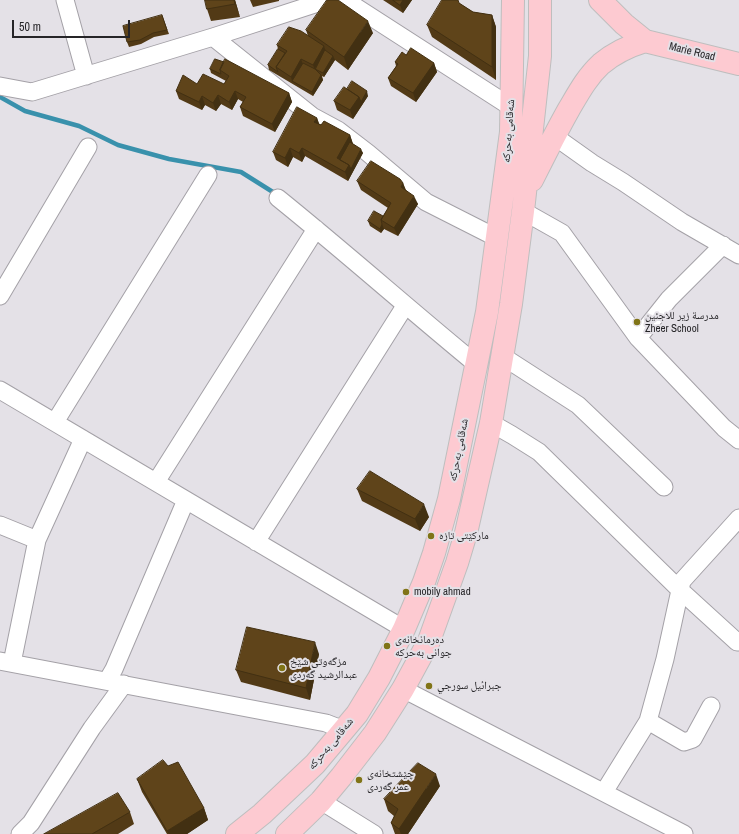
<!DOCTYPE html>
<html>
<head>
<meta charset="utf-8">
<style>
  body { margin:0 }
  #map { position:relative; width:739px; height:834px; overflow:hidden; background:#e4e1e7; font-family:"Archivo Narrow",sans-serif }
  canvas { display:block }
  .scale { position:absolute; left:12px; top:20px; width:118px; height:18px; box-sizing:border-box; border:2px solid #262528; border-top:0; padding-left:5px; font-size:12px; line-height:14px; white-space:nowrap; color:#262528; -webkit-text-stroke:3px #e4e1e7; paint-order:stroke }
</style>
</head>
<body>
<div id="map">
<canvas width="739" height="834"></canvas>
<div class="scale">50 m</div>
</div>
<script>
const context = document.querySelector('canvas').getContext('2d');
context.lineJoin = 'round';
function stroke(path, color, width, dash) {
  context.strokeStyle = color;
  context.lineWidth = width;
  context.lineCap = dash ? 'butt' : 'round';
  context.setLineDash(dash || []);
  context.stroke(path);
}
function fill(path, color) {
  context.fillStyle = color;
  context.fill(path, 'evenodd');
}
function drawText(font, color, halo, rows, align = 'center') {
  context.font = font + ' "Archivo Narrow","Noto Naskh Arabic",sans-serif';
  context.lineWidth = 4;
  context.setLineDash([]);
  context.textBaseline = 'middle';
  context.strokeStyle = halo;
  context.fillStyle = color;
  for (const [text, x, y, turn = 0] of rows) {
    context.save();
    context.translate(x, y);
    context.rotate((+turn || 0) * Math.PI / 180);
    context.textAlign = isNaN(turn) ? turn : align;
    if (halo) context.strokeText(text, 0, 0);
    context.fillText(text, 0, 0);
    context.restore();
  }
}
const stream = new Path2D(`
  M 0,97 L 25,111 L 79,126 L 118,145 L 169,159 L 241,172 L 276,194`);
const minor = new Path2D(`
  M 65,0 L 86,76
  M 345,0 L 511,107
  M 213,37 L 312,116 L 338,130 L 368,153 L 426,202 L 497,238
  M 0,86 L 32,92 L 213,37 L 318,3
  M 554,136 L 592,163 L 623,182 L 682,222 L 739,255
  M 278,198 C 345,252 409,309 476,364
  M 523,211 L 562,233 L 638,338 L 724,428 L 739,440
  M 0,296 L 88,147
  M 638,338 L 669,299 L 723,245
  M 502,356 L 578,405 L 664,487
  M 0,390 L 404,629
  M 55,422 L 208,175
  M 491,423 L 512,435 L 539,452 L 680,590 L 737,642 L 739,642
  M 156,482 L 316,229
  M 0,525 L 37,540
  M 256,542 L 405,306
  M 0,661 L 326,723 L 344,730
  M 12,663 L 37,540 L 83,439
  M 107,681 L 114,669 L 186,500
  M 403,689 L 684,834
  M 648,721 L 684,742 L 693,739 L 711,706
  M 604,792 L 648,721 L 665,659 L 682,581 L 739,518
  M 321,801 L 374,834
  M 20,834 L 31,823 L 92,728 L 124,684`);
const primary = new Path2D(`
  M 600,0 L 624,24 L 645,41 L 739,64
  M 532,180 C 544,156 556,132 569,109 C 579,92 587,77 601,64 C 614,53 629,46 645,41
  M 237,834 L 262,814 L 315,764 L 357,714 L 379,678 L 404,629 L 424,582 L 434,553 L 449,499 L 487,312 L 511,132 L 513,0
  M 287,834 L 321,801 L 341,777 L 375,733 L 403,689 L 429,641 L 457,563 L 466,533 L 491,423 L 511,304 L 523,211 L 540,56 L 540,0`);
const wall = new Path2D(`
  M 205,0 L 235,0 L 240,17 L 211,21 L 207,9 Z
  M 250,0 L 279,0 L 279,1 L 253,7 Z
  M 383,0 L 412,0 L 403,13 Z
  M 459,3 L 473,12 L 492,15 L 496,27 L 496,80 L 432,37 L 427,25 Z
  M 162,15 L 169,34 L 154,37 L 141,44 L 129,47 L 127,42 Z
  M 306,30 L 373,33 L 348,70 L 335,60 L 324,77 L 322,76 L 323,80 L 313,96 L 269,70 L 268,65 L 278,49 L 277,45 L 308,36 Z
  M 406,55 L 434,63 L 437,72 L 416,102 L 391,86 L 388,78 L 396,66 L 395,62 Z
  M 215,59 L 289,93 L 292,102 L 275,132 L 243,116 L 240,107 L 243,102 L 238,99 L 232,110 L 221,104 L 216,111 L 205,105 L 202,110 L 179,99 L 176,91 L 197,84 L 224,84 L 226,81 L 211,73 L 210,69 Z
  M 347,89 L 368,96 L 353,119 L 337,110 L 334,101 Z
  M 317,118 L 319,124 L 350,135 L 353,144 L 363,153 L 348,181 L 305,156 L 302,162 L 293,157 L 288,167 L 276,160 L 273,152 Z
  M 357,181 L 403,183 L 406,190 L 418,204 L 398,236 L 384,229 L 381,233 L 370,226 L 368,221 L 383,216 L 388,208 L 361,190 Z
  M 357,489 L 429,517 L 420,531 L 362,501 Z
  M 319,654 L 310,700 L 241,682 L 236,670 Z
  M 168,766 L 204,808 L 208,820 L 187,834 L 167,834 L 142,792 L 137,779 Z
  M 440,786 L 408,834 L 395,834 L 391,823 L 394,816 L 388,811 L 384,799 Z
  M 130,812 L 134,824 L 118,834 L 44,834 Z`);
const shadedWall = new Path2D(`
  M 234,0 L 235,0 L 240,17 L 235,4 Z
  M 403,0 L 412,0 L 403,13 L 400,5 Z
  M 492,15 L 496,27 L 496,80 L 492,67 Z
  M 368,21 L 373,33 L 348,70 L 344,57 Z
  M 324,46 L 327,55 L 315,69 L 316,73 L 313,65 Z
  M 333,56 L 335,60 L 324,77 L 323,73 Z
  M 301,59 L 304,67 L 292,81 L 291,77 Z
  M 434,63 L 437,72 L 416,102 L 413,93 Z
  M 321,75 L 323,80 L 313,96 L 312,92 Z
  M 235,91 L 238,99 L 232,110 L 229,102 Z
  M 367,91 L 368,96 L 353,119 L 350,110 L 359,97 Z
  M 289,93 L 292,102 L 275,132 L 272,124 Z
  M 218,95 L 221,104 L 216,111 L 213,103 Z
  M 202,96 L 205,105 L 202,110 L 199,102 Z
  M 317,118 L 320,126 L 314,122 Z
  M 350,135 L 353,144 L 339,162 L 337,158 Z
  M 290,148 L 293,157 L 288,167 L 285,158 Z
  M 302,148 L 305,156 L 302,162 L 299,153 Z
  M 361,149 L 363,153 L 348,181 L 345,172 L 349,165 Z
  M 403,183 L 406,192 L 401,187 Z
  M 414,196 L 418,204 L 398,236 L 394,228 Z
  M 382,224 L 384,229 L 381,233 L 380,229 Z
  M 424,504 L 429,517 L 420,531 L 415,519 Z
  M 315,642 L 319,654 L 310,700 L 306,688 Z
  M 436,774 L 440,786 L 408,834 L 401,834 L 399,829 Z
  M 204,808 L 208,820 L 187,834 L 169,834 L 167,831 Z`);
const building = new Path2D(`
  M 205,0 L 234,0 L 235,4 L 207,9 Z
  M 327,0 L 338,0 L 368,21 L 344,57 L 306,30 Z
  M 393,0 L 403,0 L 400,5 Z
  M 442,0 L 458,0 L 459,3 L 473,12 L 492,15 L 492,67 L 427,25 Z
  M 162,15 L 167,30 L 153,33 L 140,40 L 127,42 L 123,26 Z
  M 289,27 L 301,31 L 324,46 L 313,65 L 301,59 L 291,77 L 276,67 L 287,51 L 277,45 Z
  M 411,48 L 434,63 L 413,93 L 388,78 L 398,64 L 395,62 L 402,52 L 406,55 Z
  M 278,49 L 285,53 L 276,67 L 278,72 L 268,65 Z
  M 325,50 L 333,56 L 323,73 L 315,69 L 321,75 L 312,92 L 292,81 L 303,63 L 315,69 Z
  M 215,59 L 224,62 L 220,70 L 221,74 L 210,69 Z
  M 225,59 L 289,93 L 272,124 L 240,107 L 246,97 L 235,91 L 229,102 L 218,95 L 213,103 L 202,96 L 199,102 L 176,91 L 183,75 L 197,84 L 203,74 L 224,84 L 229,76 L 220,70 Z
  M 352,81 L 367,91 L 361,102 L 359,97 L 347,89 Z
  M 344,87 L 359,97 L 350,110 L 334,101 Z
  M 297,107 L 317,118 L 314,122 L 321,125 L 324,121 L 350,135 L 337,158 L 349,165 L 345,172 L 302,148 L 299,153 L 290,148 L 285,158 L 273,152 Z
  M 350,142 L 361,149 L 351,169 L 349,165 L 340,160 Z
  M 371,161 L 400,179 L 403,183 L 401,187 L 414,196 L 394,228 L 381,220 L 391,203 L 357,181 Z
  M 374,211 L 383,216 L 381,220 L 382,224 L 380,229 L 368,221 Z
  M 370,471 L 424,504 L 415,519 L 357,489 Z
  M 247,627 L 315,642 L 306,688 L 236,670 Z
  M 163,760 L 168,766 L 178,762 L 204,808 L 167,831 L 137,779 Z
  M 418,763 L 436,774 L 399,829 L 391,823 L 398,809 L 384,799 Z
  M 118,793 L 130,812 L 92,834 L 44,834 Z`);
const markers = [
  [637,322,4,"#807417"],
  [431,536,4,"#807417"],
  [406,592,4,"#807417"],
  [387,646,4,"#807417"],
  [282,668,4,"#807417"],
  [429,686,4,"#807417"],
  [359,780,4,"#807417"]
];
const streetNames = [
  ["Marie Road",692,52,14],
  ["شەقامی بەحرکە",509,131,-86],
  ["شەقامی بەحرکە",459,450,-79],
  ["شەقامی بەحرکە",331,744,-50]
];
const poiNames = [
  ["مدرسة زير للاجئين",645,316],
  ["Zheer School",645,329],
  ["مارکێتی تازە",439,536],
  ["mobily ahmad",414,592],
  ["دەرمانخانەی",395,640],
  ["جوانی بەحرکە",395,653],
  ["مزگەوتی شێخ",290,662],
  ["عبدالرشید گەردی",290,675],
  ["جبرائيل سورجي",437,686],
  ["چێشتخانەی",367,774],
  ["عمر گەردی",367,787]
];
stroke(stream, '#3991ac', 4.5);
stroke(minor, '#a4a1a7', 19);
stroke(primary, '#bebebe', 24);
stroke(minor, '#fff', 17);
stroke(primary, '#fdcad1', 22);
fill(wall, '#523a16');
fill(shadedWall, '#423012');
fill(building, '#5f441a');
stroke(building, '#423012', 1);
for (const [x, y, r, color] of markers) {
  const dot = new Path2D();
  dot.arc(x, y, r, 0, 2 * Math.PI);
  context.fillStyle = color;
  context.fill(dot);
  stroke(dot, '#e4e1e7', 1.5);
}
drawText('11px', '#262528', '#e4e1e7', streetNames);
drawText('11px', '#262528', '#e4e1e7', poiNames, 'left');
</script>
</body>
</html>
